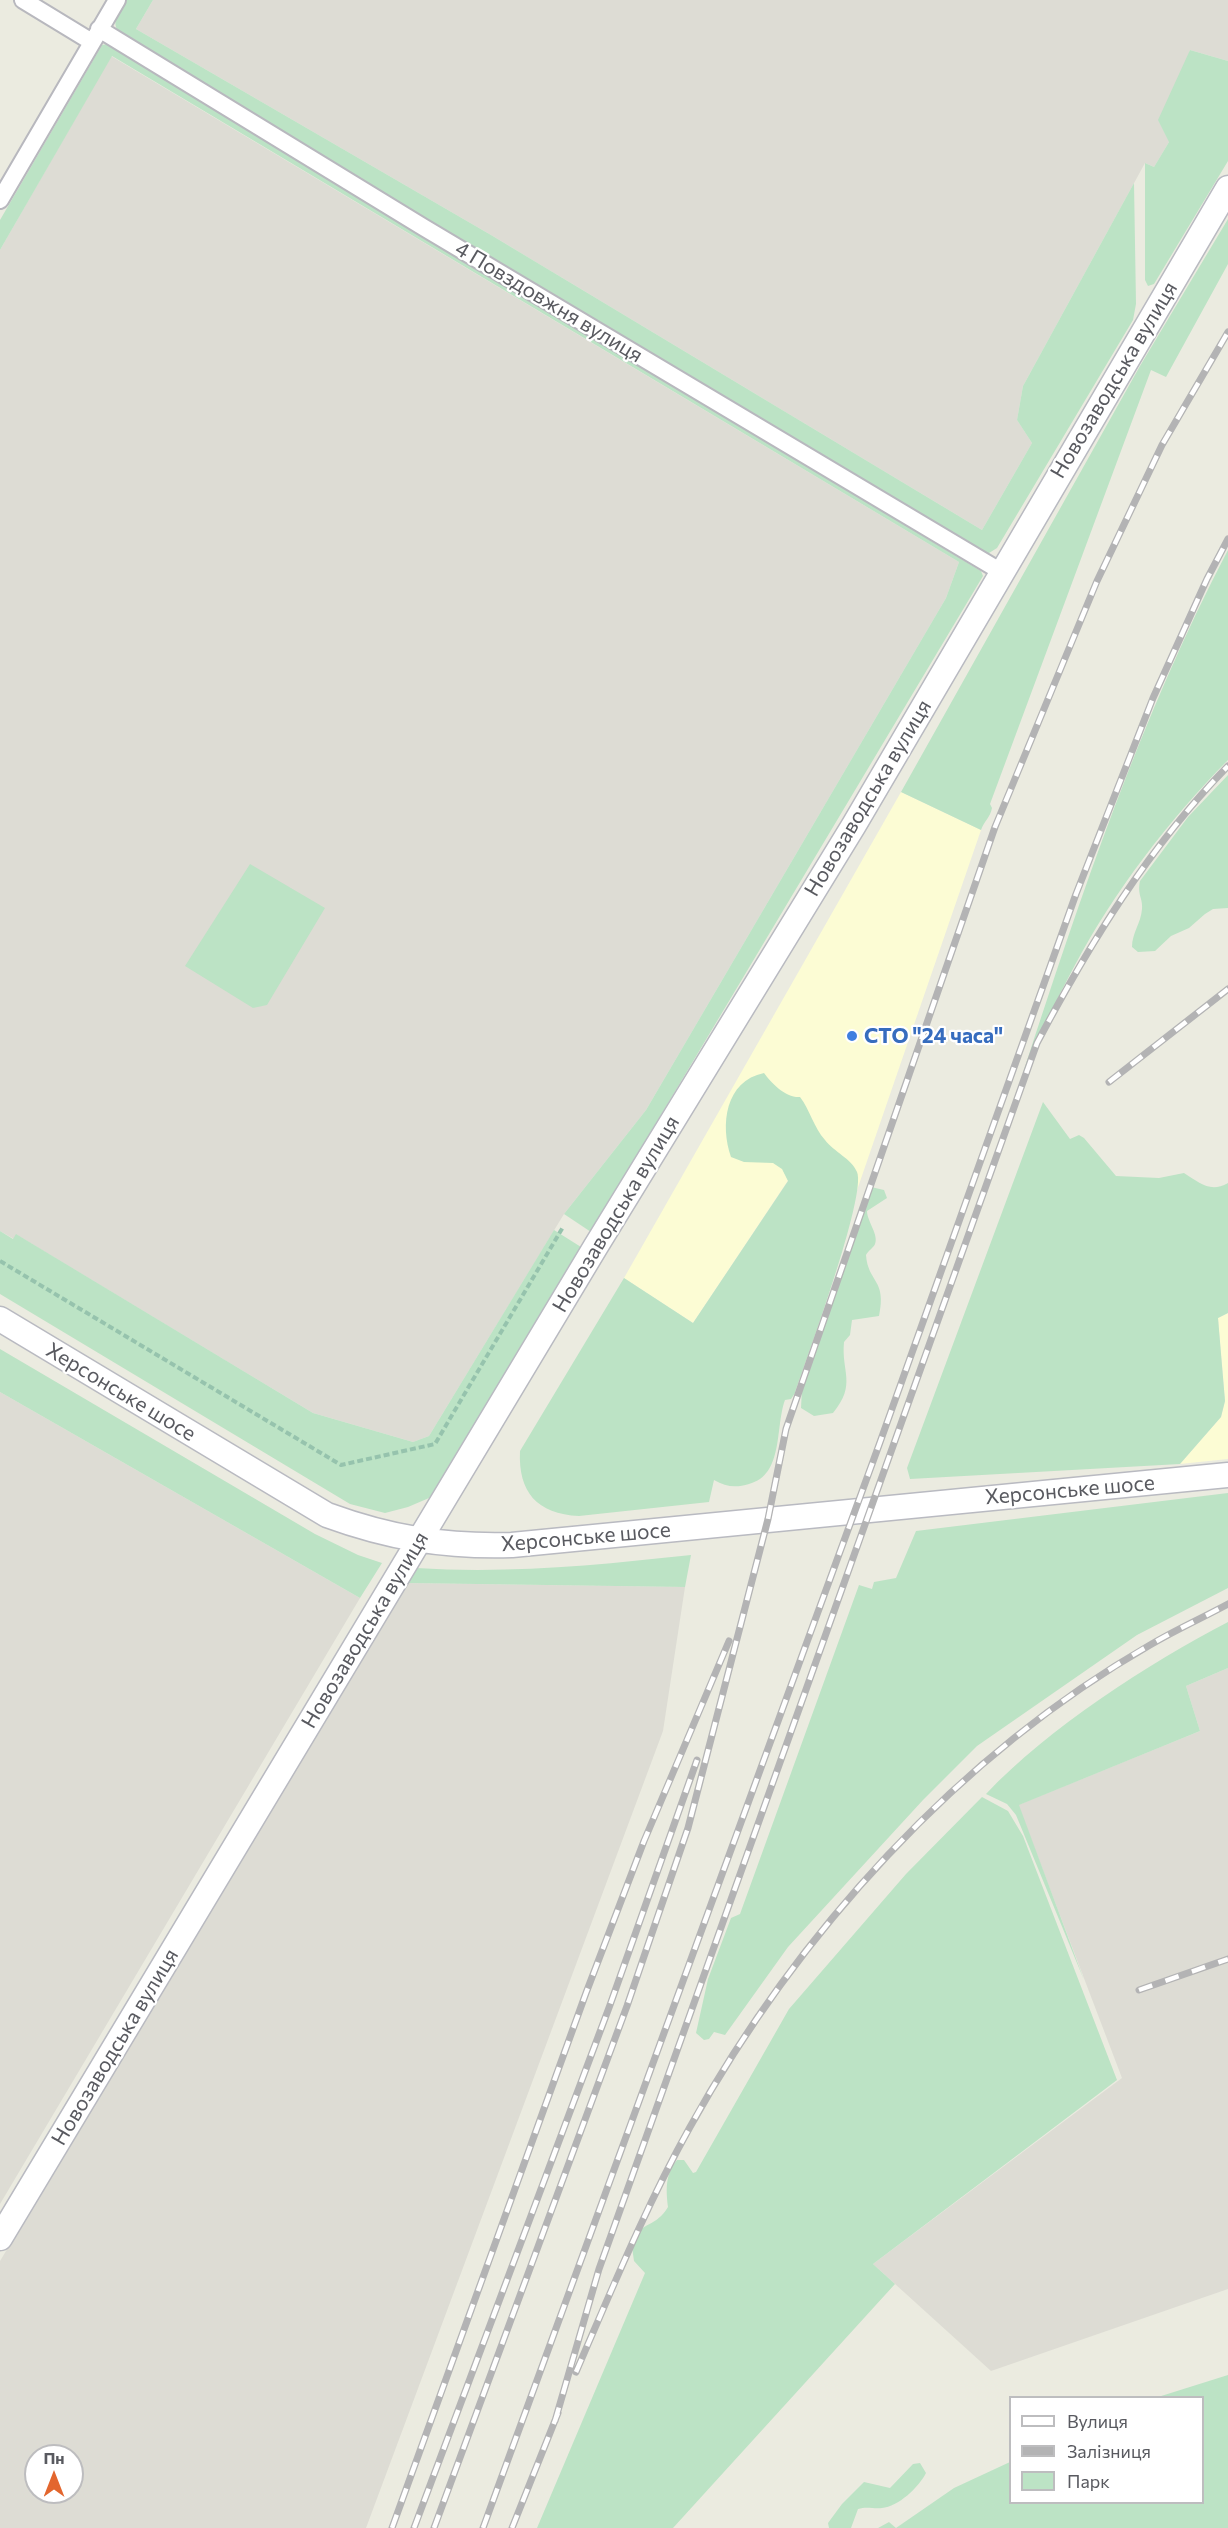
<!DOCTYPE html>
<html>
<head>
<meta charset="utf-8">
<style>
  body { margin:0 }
  #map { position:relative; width:1228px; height:2528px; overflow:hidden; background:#ebebe0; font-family:Commissioner,sans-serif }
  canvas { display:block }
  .legend { position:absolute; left:1009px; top:2396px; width:195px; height:108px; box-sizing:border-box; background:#fff; border:2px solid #bdbdbf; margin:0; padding:8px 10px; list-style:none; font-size:18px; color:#595a60 }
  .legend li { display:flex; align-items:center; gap:12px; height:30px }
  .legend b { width:30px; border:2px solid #bdbdbf }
  .north { position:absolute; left:24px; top:2444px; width:60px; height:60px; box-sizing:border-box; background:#fff; border:2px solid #bdbdbf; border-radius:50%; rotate:0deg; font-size:16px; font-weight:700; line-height:24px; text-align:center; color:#595a60 }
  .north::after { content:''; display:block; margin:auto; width:21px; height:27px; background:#e3662e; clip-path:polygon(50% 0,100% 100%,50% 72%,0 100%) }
</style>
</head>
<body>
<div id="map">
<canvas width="1228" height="2528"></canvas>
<ul class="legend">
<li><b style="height:8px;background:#fff"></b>Вулиця</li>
<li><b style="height:8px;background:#b3b3b4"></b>Залізниця</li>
<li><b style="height:16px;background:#bce3c5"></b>Парк</li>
</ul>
<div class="north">Пн</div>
</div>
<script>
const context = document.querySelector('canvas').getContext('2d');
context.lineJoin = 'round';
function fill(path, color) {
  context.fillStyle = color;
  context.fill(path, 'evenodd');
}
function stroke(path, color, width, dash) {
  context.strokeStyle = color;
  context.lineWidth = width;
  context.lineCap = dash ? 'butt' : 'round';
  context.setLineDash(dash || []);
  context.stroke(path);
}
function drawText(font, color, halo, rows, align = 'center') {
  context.font = font + ' Commissioner,sans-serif';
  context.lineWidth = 4.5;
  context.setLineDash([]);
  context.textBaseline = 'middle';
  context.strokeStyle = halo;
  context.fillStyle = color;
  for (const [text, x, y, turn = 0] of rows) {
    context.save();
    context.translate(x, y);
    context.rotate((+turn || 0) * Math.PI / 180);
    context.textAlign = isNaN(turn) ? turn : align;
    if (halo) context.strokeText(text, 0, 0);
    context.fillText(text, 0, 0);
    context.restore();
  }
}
const commercial = new Path2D(`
  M 901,792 L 981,830 L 855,1196 L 791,1176 L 693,1323 L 624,1278 Z
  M 1228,1313 L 1228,1459 L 1180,1464 L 1221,1417 L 1225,1401 L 1218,1318 Z`);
const industrial = new Path2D(`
  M 153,0 L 1228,0 L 1228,61 L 1190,50 L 1169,142 L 1154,167 L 1145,163 L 1023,386 L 1017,420 L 1032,443 L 982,530 L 491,235 L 136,29 Z
  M 111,56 L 959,562 L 946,598 L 646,1110 L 564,1214 L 429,1436 L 413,1442 L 313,1413 L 17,1235 L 14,1239 L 0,1231 L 0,250 Z
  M 0,1392 L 360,1598 L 0,2204 Z
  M 407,1583 L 685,1587 L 663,1731 L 366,2528 L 0,2528 L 0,2261 ZM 36,2456 L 72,2456 L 72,2492 L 36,2492 Z
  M 1228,1668 L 1228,2289 L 991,2371 L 873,2264 L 1122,2078 L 1018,1805 L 1200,1731 L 1186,1686 Z`);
const green = new Path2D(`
  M 124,0 L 153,0 L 136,29 L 491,235 L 982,530 L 1032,443 L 1017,420 L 1023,386 L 1134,183 L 1136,304 L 1133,320 L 997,548 L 989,553 L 979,553 L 123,38 C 110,24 116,16 124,0 Z
  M 107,44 L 981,571 L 983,576 L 591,1232 L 564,1214 L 646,1110 L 946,598 L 959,562 L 112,56 L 0,250 L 0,220 L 102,45 Z
  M 1190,50 L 1228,61 L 1228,161 L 1154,284 L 1148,286 L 1145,280 L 1145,163 L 1154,167 L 1169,142 L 1158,120 Z
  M 1228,219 L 1228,264 L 1166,377 L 1151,370 L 990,804 L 992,808 C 990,818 984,821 981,830 L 901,792 L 1140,366 Z
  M 1228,550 L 1228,760 C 1169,820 1115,890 1075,965 C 1056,1000 1040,1037 1023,1073 C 1081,895 1141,716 1228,550 Z
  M 1228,775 L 1228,908 L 1213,909 L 1205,914 L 1189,928 L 1171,936 L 1155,951 L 1138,952 L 1132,947 C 1132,933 1141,923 1142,909 C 1143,898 1137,895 1140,881 L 1188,817 Z
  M 250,864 L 325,908 L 267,1005 L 253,1008 L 185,966 Z
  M 764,1073 C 771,1083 786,1098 800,1097 C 810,1110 814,1128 825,1140 C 834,1152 852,1159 857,1172 C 867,1195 806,1360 795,1393 L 791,1399 L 785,1400 C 775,1427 784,1475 749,1484 C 736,1488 726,1487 714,1480 L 709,1502 L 579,1516 C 537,1514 518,1492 520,1451 L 624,1278 L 693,1323 L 788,1181 L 782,1169 L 773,1163 L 744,1162 L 731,1157 C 720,1125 725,1081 764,1073 Z
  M 1043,1102 L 1070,1139 L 1079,1135 L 1084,1138 L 1116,1176 L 1159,1178 L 1184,1173 C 1200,1183 1210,1193 1228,1183 L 1228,1313 L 1218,1318 L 1225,1401 L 1221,1417 L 1180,1464 L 910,1479 L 907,1468 Z
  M 871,1187 L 884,1190 L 887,1198 L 867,1211 C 867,1221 879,1235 875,1244 C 874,1247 868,1251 866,1255 C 868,1283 887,1279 879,1316 L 852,1320 L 850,1335 L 844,1342 C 841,1372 857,1384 833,1413 L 814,1416 L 801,1408 L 802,1389 Z
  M 554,1230 L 581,1247 L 444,1479 L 429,1498 L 408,1507 L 385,1513 L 350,1504 L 0,1294 L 0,1231 L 13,1239 L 16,1234 L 313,1413 L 413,1442 L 429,1436 Z
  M 0,1349 L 315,1534 L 358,1555 L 382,1563 L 360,1598 L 0,1392 Z
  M 1228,1493 L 1228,1588 L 1137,1635 L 977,1746 L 923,1800 L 788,1947 L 725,2035 L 714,2032 L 709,2039 L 704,2040 L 696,2033 L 708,1979 L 731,1918 L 740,1914 L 859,1585 L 872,1589 L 874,1582 L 896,1578 L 916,1531 Z
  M 691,1555 L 685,1587 L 407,1583 L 416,1568 C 508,1574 599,1565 691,1555 Z
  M 1228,1622 L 1228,1668 L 1186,1686 L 1200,1731 L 1019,1805 L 1084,1980 L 1016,1815 L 1007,1804 L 986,1794 C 1047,1729 1149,1663 1228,1622 Z
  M 982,1797 L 1008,1811 L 1023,1836 L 1117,2080 L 873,2264 L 895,2284 L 673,2528 L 537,2528 L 645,2273 L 634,2261 L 631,2240 C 642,2222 656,2227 668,2207 C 666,2190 665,2174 677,2160 L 684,2160 L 693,2173 L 696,2172 L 789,2009 L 906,1874 Z
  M 1228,2375 L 1228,2528 L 878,2528 L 889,2522 L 896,2528 L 954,2488 L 1010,2462 L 1010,2502 L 1202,2502 L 1202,2398 L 1158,2397 Z
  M 920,2463 L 926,2473 C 919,2487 898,2507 882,2508 C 873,2509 867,2506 858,2509 L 851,2528 L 829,2528 L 828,2523 L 842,2504 L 864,2482 L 890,2488 L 913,2464 Z`);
const path = new Path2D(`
  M 0,1261 L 341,1465 L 435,1444 L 563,1227`);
const street = new Path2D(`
  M 23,0 L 92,42
  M 99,29 L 423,227 L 1000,571
  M 0,200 L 117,0`);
const secondary = new Path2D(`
  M 0,1319 L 327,1515 C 390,1538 445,1547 512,1545 L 1228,1475
  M 0,2238 L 596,1246 L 854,825 L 1228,188`);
const rail = new Path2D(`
  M 1109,1082 L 1228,989
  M 1139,1990 L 1228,1959
  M 576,2372 C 612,2289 646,2206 690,2127 C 797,1934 957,1756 1150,1645 C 1175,1630 1202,1618 1228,1604
  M 555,2421 L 599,2269 L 1037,1043 C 1090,943 1148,848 1228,766
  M 392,2528 L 586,1993 L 644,1841 L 729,1641
  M 414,2528 L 610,2005 L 697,1760
  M 434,2528 L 627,2006 L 688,1828 L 768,1519 L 786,1429 L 995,827 L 1097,581 L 1162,445 L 1228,332
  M 483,2528 L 879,1445 L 1076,894 L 1153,698 L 1207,579 L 1228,539
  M 512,2528 L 558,2413`);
const markers = [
  [852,1036,6,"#3f7fe0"]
];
const streetNames = [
  ["4 Повздовжня вулиця",549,302,31],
  ["Новозаводська вулиця",1114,380,-59],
  ["Новозаводська вулиця",868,798,-59],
  ["Новозаводська вулиця",616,1214,-59],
  ["Херсонське шосе",121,1392,31],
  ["Херсонське шосе",1070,1490,-5],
  ["Херсонське шосе",586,1537,-5],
  ["Новозаводська вулиця",365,1630,-59],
  ["Новозаводська вулиця",115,2047,-59]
];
const shopNames = [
  ["СТО \"24 часа\"",864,1036]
];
fill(commercial, '#fcfcd4');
fill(industrial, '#dddcd4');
fill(green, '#bce3c5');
stroke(street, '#b8b8be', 20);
stroke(secondary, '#b9bac1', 27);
stroke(path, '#96c3ad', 4, [6, 3]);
stroke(street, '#fff', 16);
stroke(secondary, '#fff', 24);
stroke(rail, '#b3b3b4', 7);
stroke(rail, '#fff', 4.5, [14]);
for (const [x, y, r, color] of markers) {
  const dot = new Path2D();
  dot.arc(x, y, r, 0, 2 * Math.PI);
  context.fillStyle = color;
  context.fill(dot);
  stroke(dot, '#fff', 2);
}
drawText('21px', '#595a60', '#fff', streetNames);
drawText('bold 21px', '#366cbe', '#fff', shopNames, 'left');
</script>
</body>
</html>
